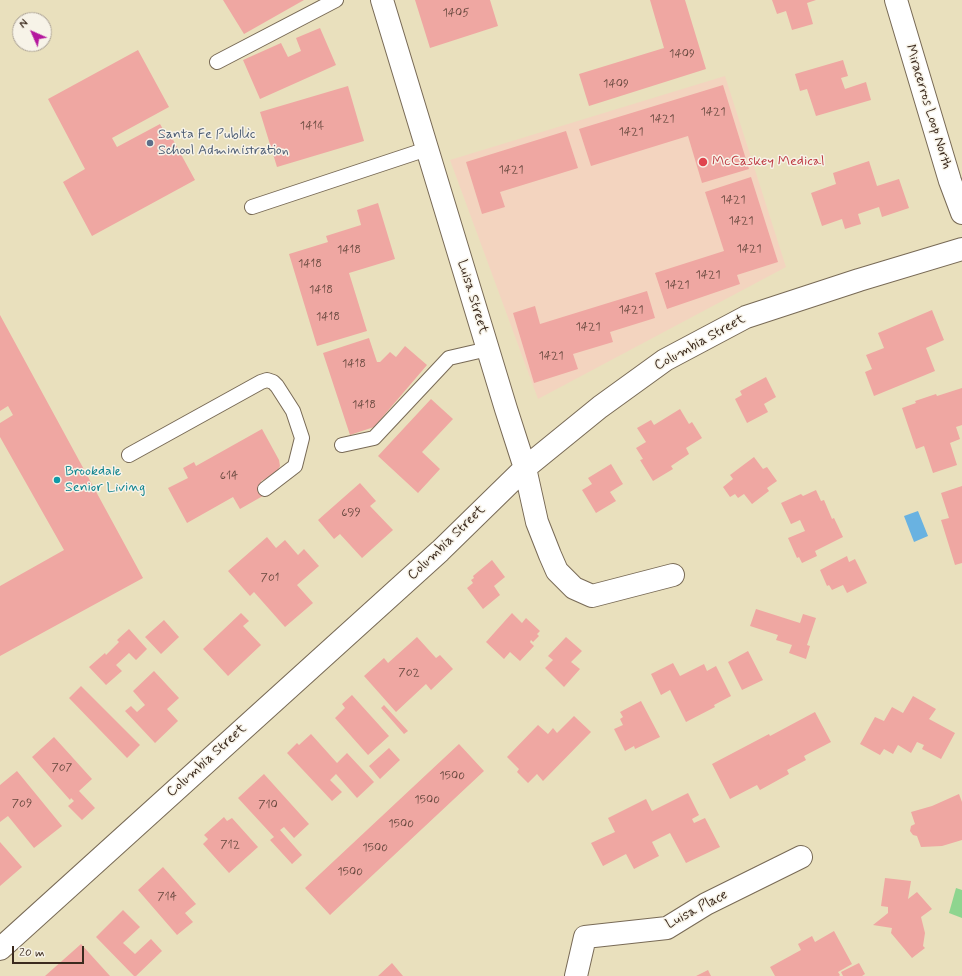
<!DOCTYPE html>
<html>
<head>
<meta charset="utf-8">
<style>
  body { margin:0 }
  #map { position:relative; width:962px; height:976px; overflow:hidden; background:#e9e0bd; font-family:Mynerve,sans-serif }
  canvas { display:block }
  .north { position:absolute; left:12px; top:12px; width:40px; height:40px; box-sizing:border-box; background:#f7f3e8; border:1px solid #aca397; border-radius:50%; rotate:315deg; font-size:11px; font-weight:700; line-height:16px; text-align:center; color:#3b2a1e }
  .north::after { content:''; display:block; margin:auto; width:14px; height:18px; background:#b5179e; clip-path:polygon(50% 0,100% 100%,50% 72%,0 100%) }
  .scale { position:absolute; left:12px; top:946px; width:72px; height:18px; box-sizing:border-box; border:2px solid #3b2a1e; border-top:0; padding-left:5px; font-size:12px; line-height:14px; white-space:nowrap; color:#3b2a1e; -webkit-text-stroke:3px #f7f3e8; paint-order:stroke }
</style>
</head>
<body>
<div id="map">
<canvas width="962" height="976"></canvas>
<div class="north">N</div>
<div class="scale">20 m</div>
</div>
<script>
const context = document.querySelector('canvas').getContext('2d');
context.lineJoin = 'round';
function fill(path, color) {
  context.fillStyle = color;
  context.fill(path, 'evenodd');
}
function stroke(path, color, width, dash) {
  context.strokeStyle = color;
  context.lineWidth = width;
  context.lineCap = dash ? 'butt' : 'round';
  context.setLineDash(dash || []);
  context.stroke(path);
}
function drawText(font, color, halo, rows, align = 'center') {
  context.font = font + ' Mynerve,sans-serif';
  context.lineWidth = 3;
  context.setLineDash([]);
  context.textBaseline = 'middle';
  context.strokeStyle = halo;
  context.fillStyle = color;
  for (const [text, x, y, turn = 0] of rows) {
    context.save();
    context.translate(x, y);
    context.rotate((+turn || 0) * Math.PI / 180);
    context.textAlign = isNaN(turn) ? turn : align;
    if (halo) context.strokeText(text, 0, 0);
    context.fillText(text, 0, 0);
    context.restore();
  }
}
const built = new Path2D(`
  M 725,76 L 786,267 L 538,399 L 450,160 Z`);
const green = new Path2D(`
  M 956,888 L 962,890 L 962,918 L 949,913 Z`);
const water = new Path2D(`
  M 918,511 L 928,536 L 914,542 L 904,516 Z`);
const building = new Path2D(`
  M 223,0 L 304,0 L 244,34 Z
  M 415,0 L 490,0 L 498,26 L 430,48 Z
  M 650,0 L 685,0 L 706,69 L 589,106 L 579,74 L 664,48 Z
  M 772,0 L 816,0 L 807,3 L 813,24 L 792,30 L 786,11 L 777,14 Z
  M 320,28 L 336,65 L 260,99 L 243,60 L 281,43 L 288,57 L 301,51 L 296,38 Z
  M 138,50 L 169,107 L 112,138 L 117,147 L 160,124 L 168,138 L 171,136 L 195,180 L 92,236 L 63,182 L 85,169 L 48,99 Z
  M 843,60 L 848,76 L 841,78 L 845,89 L 866,82 L 871,100 L 816,116 L 807,89 L 800,91 L 795,74 Z
  M 723,85 L 749,169 L 702,183 L 688,136 L 591,166 L 579,129 Z
  M 348,86 L 364,141 L 277,167 L 260,112 Z
  M 566,131 L 578,168 L 500,192 L 505,207 L 482,214 L 466,162 Z
  M 869,161 L 877,186 L 899,179 L 909,208 L 882,217 L 879,207 L 858,214 L 861,224 L 845,229 L 842,219 L 822,226 L 811,193 L 836,184 L 833,173 Z
  M 751,177 L 778,262 L 737,275 L 740,284 L 667,309 L 655,273 L 724,251 L 705,192 Z
  M 378,203 L 395,259 L 349,273 L 367,331 L 317,346 L 289,254 L 328,242 L 326,236 L 361,225 L 357,210 Z
  M 647,291 L 655,318 L 610,332 L 613,342 L 573,354 L 578,369 L 534,383 L 513,313 L 535,306 L 540,324 Z
  M 932,310 L 944,340 L 926,348 L 935,371 L 874,396 L 865,372 L 872,369 L 866,355 L 884,348 L 878,333 Z
  M 0,315 L 143,578 L 0,656 L 0,586 L 64,550 L 0,437 L 0,423 L 13,415 L 8,406 L 0,411 Z
  M 369,338 L 377,362 L 380,362 L 390,352 L 396,357 L 405,346 L 427,365 L 374,427 L 350,435 L 323,353 Z
  M 766,377 L 776,397 L 764,404 L 768,412 L 747,423 L 735,399 L 742,395 L 740,391 Z
  M 962,388 L 962,425 L 956,427 L 960,439 L 950,443 L 957,465 L 933,473 L 924,446 L 916,449 L 902,408 L 916,403 L 915,401 L 936,394 L 937,396 Z
  M 431,399 L 453,419 L 422,452 L 440,469 L 418,493 L 378,456 Z
  M 680,409 L 689,424 L 692,422 L 702,438 L 686,448 L 689,454 L 671,466 L 673,469 L 653,481 L 640,460 L 643,459 L 636,448 L 646,442 L 637,428 L 651,420 L 654,425 Z
  M 262,429 L 279,460 L 280,466 L 276,474 L 261,481 L 268,493 L 240,509 L 233,497 L 187,523 L 168,488 L 188,478 L 183,468 L 194,462 L 196,466 Z
  M 754,457 L 763,469 L 767,467 L 777,481 L 767,488 L 769,491 L 752,504 L 744,494 L 738,498 L 735,494 L 730,497 L 723,487 L 733,479 L 730,475 Z
  M 611,464 L 623,484 L 610,492 L 616,501 L 596,513 L 582,490 L 592,484 L 588,478 Z
  M 360,483 L 376,501 L 370,506 L 393,530 L 362,558 L 340,534 L 334,539 L 318,520 Z
  M 962,486 L 962,563 L 955,565 L 941,520 L 949,518 L 941,493 Z
  M 816,490 L 821,501 L 824,500 L 832,519 L 834,518 L 843,537 L 815,551 L 817,556 L 802,563 L 799,557 L 797,558 L 788,538 L 805,531 L 800,520 L 791,524 L 781,503 L 801,494 L 803,496 Z
  M 267,537 L 276,548 L 285,540 L 298,555 L 304,549 L 319,566 L 297,585 L 313,603 L 285,627 L 254,592 L 250,596 L 228,571 Z
  M 847,556 L 849,562 L 855,559 L 867,583 L 847,593 L 843,585 L 832,590 L 829,585 L 827,586 L 820,570 Z
  M 492,560 L 505,577 L 494,586 L 500,595 L 483,609 L 467,588 L 473,583 L 471,580 L 474,578 L 473,576 Z
  M 756,609 L 800,623 L 803,614 L 816,618 L 807,645 L 810,646 L 806,659 L 789,653 L 792,645 L 776,640 L 778,635 L 750,626 Z
  M 241,613 L 249,621 L 243,626 L 261,645 L 228,676 L 203,649 Z
  M 512,613 L 522,623 L 526,618 L 540,631 L 537,634 L 539,636 L 533,642 L 531,640 L 530,642 L 534,646 L 520,661 L 510,652 L 504,659 L 486,642 Z
  M 164,620 L 179,637 L 161,654 L 145,637 Z
  M 129,629 L 147,649 L 136,660 L 129,653 L 116,665 L 122,671 L 106,685 L 89,667 L 105,653 L 106,655 L 119,642 L 117,640 Z
  M 417,637 L 436,658 L 440,655 L 453,669 L 431,690 L 426,684 L 396,712 L 364,676 L 384,658 L 388,663 Z
  M 566,637 L 582,651 L 571,662 L 580,669 L 564,687 L 545,668 L 553,660 L 548,656 Z
  M 748,651 L 763,680 L 742,690 L 728,662 Z
  M 673,663 L 680,676 L 704,664 L 707,671 L 716,666 L 731,696 L 714,705 L 715,707 L 686,722 L 670,690 L 661,695 L 651,674 Z
  M 154,671 L 179,698 L 167,709 L 178,721 L 155,743 L 125,711 L 131,706 L 137,712 L 145,705 L 133,691 Z
  M 81,686 L 140,745 L 127,758 L 69,698 Z
  M 352,695 L 389,736 L 368,755 L 335,718 L 345,708 L 342,704 Z
  M 913,696 L 936,709 L 929,719 L 955,733 L 941,759 L 922,749 L 924,745 L 917,742 L 911,753 L 898,745 L 893,754 L 884,749 L 880,755 L 860,744 L 875,717 L 884,721 L 892,707 L 903,713 Z
  M 641,701 L 660,737 L 635,749 L 634,746 L 625,751 L 614,729 L 623,725 L 620,719 L 623,717 L 620,712 Z
  M 384,705 L 408,731 L 404,734 L 381,708 Z
  M 815,712 L 831,742 L 804,756 L 806,760 L 787,770 L 789,774 L 760,790 L 757,785 L 730,799 L 712,764 L 769,734 L 770,736 Z
  M 574,716 L 591,732 L 543,781 L 537,774 L 528,783 L 517,772 L 519,769 L 507,757 L 538,725 L 548,734 L 553,728 L 557,733 Z
  M 311,734 L 337,763 L 347,753 L 374,782 L 357,798 L 336,774 L 330,780 L 342,792 L 332,801 L 287,753 L 297,743 L 299,745 Z
  M 54,737 L 92,779 L 79,791 L 95,808 L 82,820 L 68,806 L 74,801 L 71,798 L 70,800 L 32,757 Z
  M 459,744 L 484,771 L 330,915 L 305,888 Z
  M 389,748 L 400,760 L 380,779 L 369,766 Z
  M 17,771 L 62,826 L 34,848 L 8,816 L 0,822 L 0,785 Z
  M 264,774 L 309,824 L 294,838 L 284,827 L 280,830 L 302,855 L 292,864 L 270,840 L 274,837 L 238,798 Z
  M 688,793 L 699,815 L 692,819 L 694,823 L 705,818 L 720,847 L 686,863 L 670,833 L 652,842 L 659,856 L 634,869 L 626,854 L 603,866 L 591,843 L 615,832 L 608,818 L 646,799 L 652,811 Z
  M 959,794 L 962,802 L 962,840 L 942,846 L 921,847 L 917,836 L 913,835 L 910,831 L 911,826 L 915,824 L 911,812 L 932,806 Z
  M 224,817 L 227,821 L 232,818 L 258,847 L 229,873 L 203,844 L 208,839 L 204,835 Z
  M 0,842 L 22,867 L 0,886 Z
  M 163,867 L 196,904 L 185,913 L 193,922 L 177,935 L 138,890 Z
  M 885,878 L 911,881 L 908,899 L 917,892 L 932,909 L 921,917 L 925,933 L 923,946 L 925,948 L 912,958 L 891,933 L 892,928 L 873,925 L 888,913 L 888,907 L 881,906 Z
  M 123,910 L 140,927 L 123,943 L 135,954 L 151,939 L 162,951 L 136,976 L 134,976 L 96,937 Z
  M 834,931 L 852,964 L 838,972 L 840,975 L 839,976 L 775,976 L 770,967 L 801,950 L 798,944 L 812,936 L 815,942 Z
  M 81,944 L 110,976 L 45,976 Z
  M 392,963 L 403,976 L 378,976 Z
  M 859,963 L 865,974 L 862,976 L 843,976 L 841,972 Z
  M 708,970 L 711,976 L 696,976 Z`);
const lane = new Path2D(`
  M 217,62 L 336,0
  M 252,207 L 427,149
  M 342,445 L 374,438 L 449,358 L 488,349
  M 129,455 L 261,382 L 267,380 L 273,382 L 277,386 L 293,411 L 302,438 L 295,466 L 265,489`);
const street = new Path2D(`
  M 382,0 L 506,409 L 525,468 L 537,522 L 550,555 L 557,571 L 574,588 L 592,596 L 673,575
  M 896,0 L 950,181 L 962,213
  M 0,949 L 440,551 L 525,468 L 600,407 L 665,360 L 746,317 L 859,280 L 962,249
  M 576,976 L 585,937 L 667,928 L 706,904 L 801,857`);
const markers = [
  [150,143,4,"#5c6f8a"],
  [703,162,5,"#e0444e"],
  [57,480,4,"#0f9aa8"]
];
const numberNames = [
  ["1405",456,13],
  ["1409",682,54],
  ["1409",616,84],
  ["1421",713,112],
  ["1421",662,119],
  ["1414",312,126],
  ["1421",631,132],
  ["1421",511,170],
  ["1421",733,200],
  ["1421",741,221],
  ["1421",749,249],
  ["1418",349,250],
  ["1418",310,264],
  ["1421",708,275],
  ["1421",677,285],
  ["1418",321,290],
  ["1421",631,310],
  ["1418",328,317],
  ["1421",588,327],
  ["1421",551,356],
  ["1418",354,364],
  ["1418",364,405],
  ["614",229,476],
  ["699",351,513],
  ["701",270,578],
  ["702",409,673],
  ["707",62,768],
  ["1500",452,776],
  ["1500",427,800],
  ["709",22,804],
  ["710",268,805],
  ["1500",401,824],
  ["712",230,845],
  ["1500",375,848],
  ["1500",350,872],
  ["714",167,897]
];
const streetNames = [
  ["Miracerros Loop North",928,107,73],
  ["Luisa Street",472,297,73],
  ["Columbia Street",700,343,-29],
  ["Columbia Street",447,543,-44],
  ["Columbia Street",207,761,-42],
  ["Luisa Place",697,910,-28]
];
const serviceNames = [
  ["Santa Fe Publlic",158,135],
  ["School Administration",158,151]
];
const healthNames = [
  ["McCaskey Medical",712,162]
];
const cultureNames = [
  ["Brookdale",65,472],
  ["Senior Living",65,488]
];
fill(built, '#f3d4bf');
fill(green, '#8ed58f');
fill(water, '#69b2e1');
fill(building, '#efa7a2');
stroke(lane, '#786a56', 16);
stroke(street, '#786a56', 24);
stroke(lane, '#fff', 14);
stroke(street, '#fff', 22);
for (const [x, y, r, color] of markers) {
  const dot = new Path2D();
  dot.arc(x, y, r, 0, 2 * Math.PI);
  context.fillStyle = color;
  context.fill(dot);
  stroke(dot, '#f7f3e8', 1.5);
}
drawText('12px', '#68493f', null, numberNames);
drawText('14px', '#3b2a1e', '#f7f3e8', streetNames);
drawText('14px', '#4e5e75', '#f7f3e8', serviceNames, 'left');
drawText('14px', '#be3a42', '#f7f3e8', healthNames, 'left');
drawText('14px', '#0d838f', '#f7f3e8', cultureNames, 'left');
</script>
</body>
</html>
